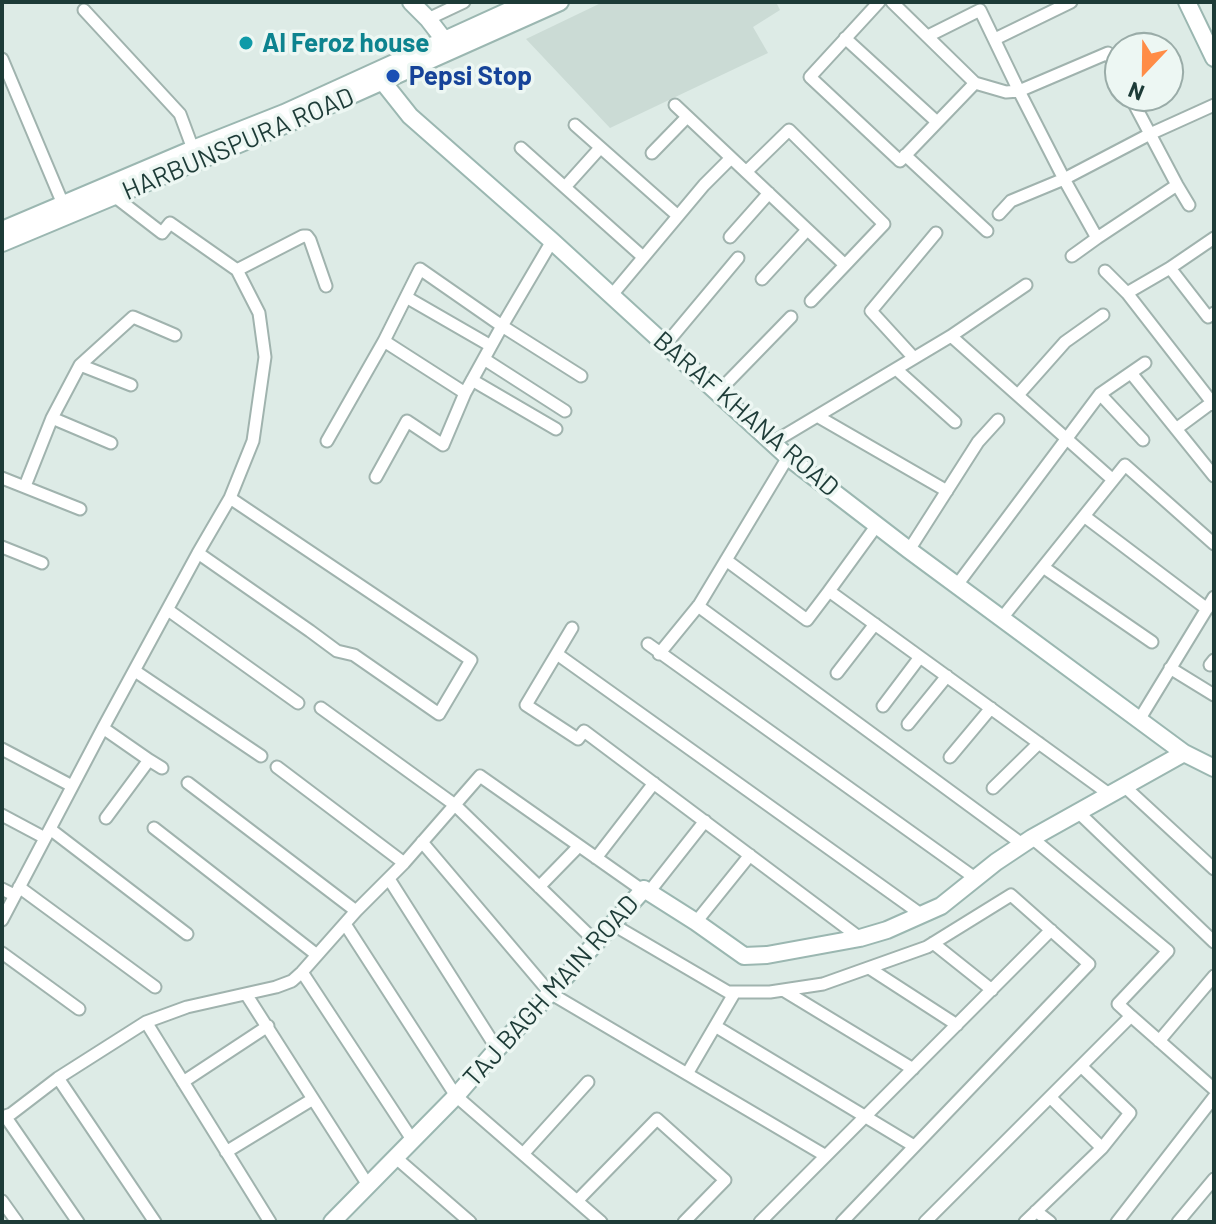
<!DOCTYPE html>
<html>
<head>
<meta charset="utf-8">
<style>
  body { margin:0 }
  #map { position:relative; width:1216px; height:1224px; overflow:hidden; background:#ddebe6; font-family:Barlow,sans-serif }
  canvas { display:block }
  .frame { position:absolute; inset:0; border:4px solid #1d3b37; pointer-events:none }
  .north { position:absolute; left:1104px; top:32px; width:80px; height:80px; box-sizing:border-box; background:#edf7f3; border:2px solid #9aaca8; border-radius:50%; rotate:202deg; font-size:22px; font-weight:700; line-height:32px; text-align:center; color:#1d3b37 }
  .north::after { content:''; display:block; margin:auto; width:28px; height:36px; background:#ff8c46; clip-path:polygon(50% 0,100% 100%,50% 72%,0 100%) }
</style>
</head>
<body>
<div id="map">
<canvas width="1216" height="1224"></canvas>
<div class="frame"></div>
<div class="north">N</div>
</div>
<script>
const context = document.querySelector('canvas').getContext('2d');
context.lineJoin = 'round';
function fill(path, color) {
  context.fillStyle = color;
  context.fill(path, 'evenodd');
}
function stroke(path, color, width, dash) {
  context.strokeStyle = color;
  context.lineWidth = width;
  context.lineCap = dash ? 'butt' : 'round';
  context.setLineDash(dash || []);
  context.stroke(path);
}
function drawText(font, color, halo, rows, align = 'center') {
  context.font = font + ' Barlow,sans-serif';
  context.lineWidth = 7;
  context.setLineDash([]);
  context.textBaseline = 'middle';
  context.strokeStyle = halo;
  context.fillStyle = color;
  for (const [text, x, y, turn = 0] of rows) {
    context.save();
    context.translate(x, y);
    context.rotate((+turn || 0) * Math.PI / 180);
    context.textAlign = isNaN(turn) ? turn : align;
    if (halo) context.strokeText(text, 0, 0);
    context.fillText(text, 0, 0);
    context.restore();
  }
}
const built = new Path2D(`
  M 603,2 L 776,2 L 780,10 L 753,27 L 768,53 L 610,128 L 526,39 Z`);
const street = new Path2D(`
  M 879,2 L 810,77 L 900,161 L 975,83
  M 892,2 L 975,83 L 1006,92 L 1019,91 L 1108,53 L 1120,76
  M 84,10 L 180,114 L 193,149
  M 428,19 L 464,2
  M 928,36 L 980,10 L 1019,91 L 1064,179 L 1150,134 L 1214,105
  M 845,38 L 937,122
  M 995,39 L 1071,2
  M 2,59 L 63,204
  M 1130,96 L 1177,185 L 1189,205
  M 675,105 L 845,265
  M 575,125 L 678,216
  M 521,148 L 643,257
  M 652,153 L 687,117
  M 905,155 L 987,231
  M 746,172 L 789,130 L 884,224 L 811,301
  M 565,187 L 600,148
  M 999,214 L 1011,201 L 1064,179 L 1097,238 L 1177,185
  M 730,237 L 769,193
  M 1214,238 L 1170,268 L 1127,293 L 1214,405
  M 1072,256 L 1097,238
  M 1170,268 L 1208,317 L 1214,313
  M 237,270 L 303,236 L 307,236 L 310,240 L 326,286
  M 1105,271 L 1127,293
  M 762,279 L 807,230
  M 611,296 L 704,185 L 731,158
  M 406,297 L 491,346
  M 951,336 L 1026,285
  M 384,341 L 465,393
  M 666,344 L 738,258
  M 914,358 L 871,311 L 936,233
  M 484,359 L 565,411
  M 80,365 L 131,385
  M 896,369 L 955,422
  M 1131,373 L 1214,476
  M 472,380 L 556,429
  M 718,392 L 791,317
  M 1100,394 L 1143,440
  M 1018,395 L 1065,342 L 1103,315
  M 817,416 L 947,491
  M 52,418 L 111,443
  M 1176,429 L 1214,401
  M 327,441 L 384,341 L 420,269 L 502,326 L 581,376
  M 772,443 L 951,336 L 1113,480
  M 376,477 L 407,421 L 443,445 L 465,393 L 502,326 L 552,241
  M 2,478 L 80,509
  M 25,486 L 52,418 L 80,365 L 133,317 L 175,335
  M 1084,516 L 1207,609
  M 877,525 L 829,591 L 1109,794
  M 2,547 L 42,563
  M 909,550 L 978,442 L 998,420
  M 198,553 L 310,631 L 337,651 L 354,655 L 439,714 L 471,660 L 230,498
  M 726,560 L 807,620 L 829,591
  M 1043,567 L 1152,642
  M 957,585 L 1100,394 L 1145,363
  M 698,606 L 1022,844
  M 168,610 L 298,703
  M 1002,618 L 1125,465 L 1214,544
  M 572,628 L 526,705 L 578,739 L 584,731 L 860,938
  M 648,644 L 975,878
  M 557,654 L 922,915
  M 659,654 L 699,605 L 788,457
  M 1210,665 L 1214,660
  M 1170,668 L 1214,695
  M 135,671 L 261,756
  M 837,673 L 875,624
  M 883,706 L 920,657
  M 321,708 L 455,805 L 596,942
  M 1139,720 L 1214,597
  M 908,724 L 947,676
  M 103,728 L 149,760 L 106,818
  M 2,749 L 72,786
  M 950,757 L 991,708
  M 149,760 L 162,768
  M 277,767 L 404,863
  M 188,783 L 356,911
  M 1124,786 L 1214,869
  M 993,788 L 1039,743
  M 1077,811 L 1214,942
  M 2,815 L 45,838
  M 154,828 L 317,955
  M 50,829 L 187,934
  M 1032,838 L 1168,951 L 1118,1004 L 1131,1016
  M 422,842 L 550,993 L 826,1156
  M 596,858 L 654,783
  M 389,879 L 497,1049
  M 19,887 L 155,987
  M 539,887 L 579,846
  M 2,889 L 14,895
  M 649,892 L 705,821
  M 2,920 L 103,728 L 198,553 L 230,498 L 253,441 L 265,357 L 259,313 L 237,270 L 170,223 L 162,233 L 114,196
  M 696,922 L 750,855
  M 345,924 L 456,1096 L 601,1222
  M 612,924 L 728,992 L 770,992 L 823,984 L 927,947 L 1011,895 L 1089,964 L 842,1222
  M 933,943 L 992,990
  M 2,953 L 79,1009
  M 869,968 L 957,1025
  M 302,972 L 413,1141
  M 783,990 L 913,1069
  M 246,994 L 368,1185
  M 146,1022 L 270,1222
  M 715,1026 L 914,1146
  M 1159,1041 L 1214,976
  M 687,1074 L 735,992
  M 58,1078 L 155,1222
  M 183,1082 L 268,1026
  M 1050,1097 L 1102,1148
  M 2,1116 L 5,1116 L 78,1222
  M 5,1116 L 11,1114 L 58,1078 L 146,1022 L 187,1007 L 276,987 L 292,981 L 302,972 L 356,911 L 404,863 L 480,776 L 642,890
  M 226,1152 L 313,1099
  M 523,1154 L 588,1082
  M 395,1157 L 470,1222
  M 2,1201 L 17,1222
  M 577,1201 L 657,1119 L 725,1180 L 684,1222
  M 1036,1211 L 1050,1222
  M 760,1222 L 1051,930
  M 925,1222 L 1131,1016 L 1214,1089
  M 1025,1222 L 1102,1148 L 1130,1113 L 1081,1066
  M 1117,1222 L 1214,1097
  M 1178,1222 L 1214,1179`);
const secondary = new Path2D(`
  M 411,2 L 428,19 L 445,41
  M 1187,2 L 1214,58
  M 383,82 L 410,116 L 552,241 L 788,457 L 909,550 L 1184,753 L 1214,768
  M 2,230 L 193,149 L 284,113 L 528,2
  M 2,243 L 289,123 L 560,2
  M 332,1222 L 456,1096 L 497,1049 L 558,985 L 644,889 L 696,922 L 744,956 L 767,955 L 860,938 L 887,930 L 941,906 L 996,862 L 1032,838 L 1184,753`);
const markers = [
  [246,43,8,"#0f9aa8"],
  [393,76,8,"#1a4fb4"]
];
const cultureNames = [
  ["Al Feroz house",262,43]
];
const transitNames = [
  ["Pepsi Stop",409,76]
];
const streetNames = [
  ["HARBUNSPURA ROAD",238,144,-23],
  ["BARAF KHANA ROAD",746,414,41],
  ["TAJ BAGH MAIN ROAD",551,991,-48]
];
fill(built, '#cbdbd5');
stroke(street, '#a0b3ae', 15);
stroke(secondary, '#9bb7b1', 20);
stroke(street, '#fff', 11);
stroke(secondary, '#fff', 16);
for (const [x, y, r, color] of markers) {
  const dot = new Path2D();
  dot.arc(x, y, r, 0, 2 * Math.PI);
  context.fillStyle = color;
  context.fill(dot);
  stroke(dot, '#edf7f3', 3);
}
drawText('bold 26px', '#0d838f', '#edf7f3', cultureNames, 'left');
drawText('bold 26px', '#164399', '#edf7f3', transitNames, 'left');
drawText('26px', '#1d3b37', '#edf7f3', streetNames);
</script>
</body>
</html>
